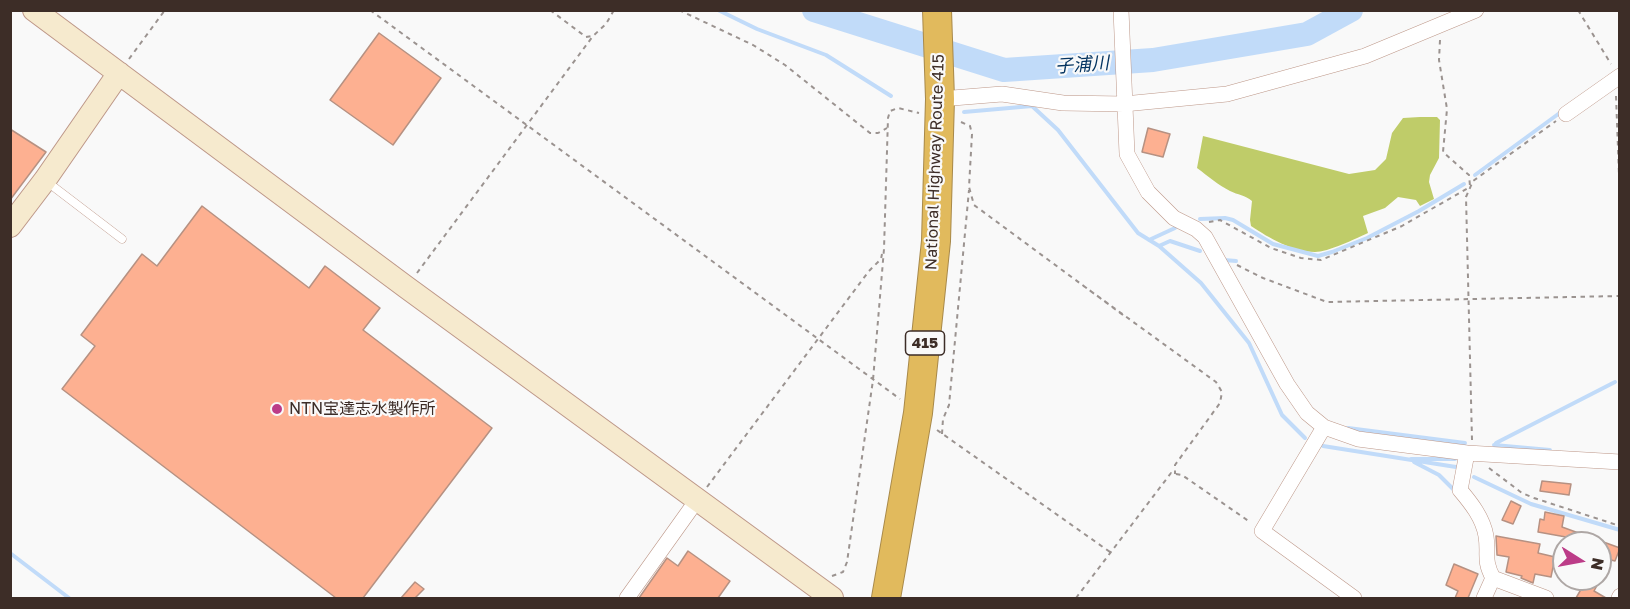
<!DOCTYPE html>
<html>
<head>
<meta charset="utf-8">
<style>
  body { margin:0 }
  #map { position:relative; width:1630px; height:609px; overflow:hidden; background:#f9f9f9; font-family:"Golos Text",sans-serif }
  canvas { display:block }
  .frame { position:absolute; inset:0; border:12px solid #3d2d27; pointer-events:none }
  .north { position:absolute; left:1552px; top:531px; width:60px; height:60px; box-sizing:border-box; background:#f9f9f9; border:2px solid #aea7a5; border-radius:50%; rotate:101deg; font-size:16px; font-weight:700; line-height:24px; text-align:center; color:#3d2d27 }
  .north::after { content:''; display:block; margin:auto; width:21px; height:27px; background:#bc3c88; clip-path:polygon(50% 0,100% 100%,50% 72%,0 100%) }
</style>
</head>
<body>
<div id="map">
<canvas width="1630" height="609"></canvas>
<div class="frame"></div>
<div class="north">N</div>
</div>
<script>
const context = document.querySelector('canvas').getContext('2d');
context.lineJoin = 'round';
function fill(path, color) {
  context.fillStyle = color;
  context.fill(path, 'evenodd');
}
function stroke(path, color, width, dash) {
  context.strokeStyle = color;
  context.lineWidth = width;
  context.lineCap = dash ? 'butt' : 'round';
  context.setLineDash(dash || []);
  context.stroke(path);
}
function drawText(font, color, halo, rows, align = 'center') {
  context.font = font + ' "Golos Text","Noto Sans JP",sans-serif';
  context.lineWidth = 4.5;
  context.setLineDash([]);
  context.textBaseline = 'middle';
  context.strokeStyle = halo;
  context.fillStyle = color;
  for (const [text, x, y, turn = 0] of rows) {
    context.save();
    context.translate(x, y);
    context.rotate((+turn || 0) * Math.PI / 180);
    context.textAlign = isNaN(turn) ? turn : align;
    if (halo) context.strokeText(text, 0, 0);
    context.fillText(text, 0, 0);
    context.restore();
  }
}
const forest = new Path2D(`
  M 1420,117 L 1437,117 L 1440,120 L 1439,158 L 1430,175 L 1429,182 L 1434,199 L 1420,206 L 1416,200 L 1398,197 L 1385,208 L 1363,216 L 1368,233 C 1355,239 1328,252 1315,252 C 1293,252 1269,238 1251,226 L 1250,220 L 1252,201 C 1245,195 1238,195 1230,191 C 1218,185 1208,176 1197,168 L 1203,136 L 1349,174 L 1375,170 L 1386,159 L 1392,133 L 1403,118 Z`);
const stream = new Path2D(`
  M 718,10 L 757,29 L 826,55 L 891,96
  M 964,112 L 1032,106 L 1058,130 L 1138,233 L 1159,246 L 1201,283 L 1249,343 L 1282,415 L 1305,438
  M 1475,175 L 1561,112
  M 1200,219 L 1225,218 L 1233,220 L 1273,244 L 1318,256 L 1332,252 L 1367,238 L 1419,211 L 1464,184
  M 1149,240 L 1175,228
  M 1159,246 L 1170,241 L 1200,251
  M 1224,260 L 1236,261
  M 1348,428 L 1465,443
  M 1496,443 L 1615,382
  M 1494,445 L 1550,450
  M 1323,446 L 1456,467
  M 1411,459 L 1455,459
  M 1414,462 L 1439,475 L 1456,492
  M 1474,477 L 1531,504 L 1620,530
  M 10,553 L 69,598`);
const river = new Path2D(`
  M 814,10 L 1004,70 L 1153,60 L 1307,34 L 1351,10`);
const building = new Path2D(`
  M 379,33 L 441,78 L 393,145 L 330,100 Z
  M 1148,128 L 1170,134 L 1163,157 L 1142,152 Z
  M 10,129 L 46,152 L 10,200 Z
  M 202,206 L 309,288 L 325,266 L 380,308 L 363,330 L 492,428 L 363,598 L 336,598 L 62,389 L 95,346 L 81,335 L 142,254 L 157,266 Z
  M 1542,481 L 1571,484 L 1569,495 L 1540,491 Z
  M 1511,501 L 1521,506 L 1513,524 L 1502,520 Z
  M 1545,512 L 1564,516 L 1562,527 L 1620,548 L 1615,561 L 1611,560 L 1594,591 L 1606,598 L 1576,598 L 1587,579 L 1600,579 L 1600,543 L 1564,543 L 1566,537 L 1538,532 L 1540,519 L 1544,520 Z
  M 1496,536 L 1540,544 L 1538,553 L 1555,557 L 1551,577 L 1535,574 L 1533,583 L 1521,578 L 1522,576 L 1506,572 L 1509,557 L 1497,555 Z
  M 688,551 L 730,581 L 718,598 L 639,598 L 667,558 L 678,566 Z
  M 1454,564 L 1478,574 L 1468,598 L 1455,598 L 1458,591 L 1446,585 Z
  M 415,582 L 424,589 L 415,598 L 401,598 Z`);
const path = new Path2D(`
  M 370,10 L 900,399
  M 550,10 L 586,37 L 593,36 L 606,24 L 614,10
  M 679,10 L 753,45 L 785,65 L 870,133 L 878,133 L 887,128
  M 1053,10 L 1108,10
  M 1578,10 L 1611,64
  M 1440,40 L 1439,60 L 1447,109 L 1443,152 L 1469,175 L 1470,186
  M 129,59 L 165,10
  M 1616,96 L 1620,201
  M 961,122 L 970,126 L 972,134 L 969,187 L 974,205 L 1081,284
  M 1209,222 L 1220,220 L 1271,248 L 1301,258 L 1321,260 L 1402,226 L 1468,188
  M 1237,265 L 1263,278 L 1327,302 L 1620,296
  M 417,273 L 593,36
  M 1123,315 L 1081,284 L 1216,382 L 1222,392 L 1220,403 L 1175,465 L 1175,474
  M 937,430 L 1110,552
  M 942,434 L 943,419 L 949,405 L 969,190
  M 1472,440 L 1466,197 L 1473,181 L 1556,121
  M 1489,468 L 1522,493 L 1534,498 L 1620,526
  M 707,487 L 869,271 L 881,259 L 882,254
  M 832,576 L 843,572 L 847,562 L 873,380 L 884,249 L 888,118 L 890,111 L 898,108 L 919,113
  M 1076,598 L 1171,473 L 1182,475 L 1250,522`);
const lane = new Path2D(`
  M 46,181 L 122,239`);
const street = new Path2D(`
  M 1121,10 L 1127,154 L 1148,192 L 1174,218 L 1196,229 L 1205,237 L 1287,384 L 1307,413 L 1324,427 L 1358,439 L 1467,453 L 1620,462
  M 940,99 L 1002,94 L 1063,103 L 1124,104 L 1227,94 L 1365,56 L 1476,10
  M 1566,114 L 1620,76
  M 1324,427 L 1262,531 L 1354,598
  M 1467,453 L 1460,490 C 1471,503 1483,518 1486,536 C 1489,555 1483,559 1493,578 L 1546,598
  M 627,598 L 697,500
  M 1484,598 L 1493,578
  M 1619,598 L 1620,596`);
const secondary = new Path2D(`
  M 34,10 L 406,287 L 832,598
  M 10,226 L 45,180 L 119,73`);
const highway = new Path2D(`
  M 886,598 L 918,413 L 936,241 L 940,99 L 937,10`);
const markers = [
  [277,409,6,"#bc3c88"]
];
const shields = [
  [925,343,39]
];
const shieldNames = [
  ["415",925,343]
];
const streetNames = [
  ["National Highway Route 415",935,162,-88]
];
const poiNames = [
  ["NTN宝達志水製作所",289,409]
];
const waterNames = [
  ["子浦川",1082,65,-4]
];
fill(forest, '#bfcc69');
stroke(stream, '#c1dbf9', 4);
stroke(river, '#c1dbf9', 24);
fill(building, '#fdb091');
stroke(building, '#b69182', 1.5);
stroke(lane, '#bd9788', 9);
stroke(street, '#bd9788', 16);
stroke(secondary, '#bd9788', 24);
stroke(highway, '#a8894a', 30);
stroke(path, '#9b9390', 2, [4.5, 4.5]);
stroke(lane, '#fff', 8);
stroke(street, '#fff', 15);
stroke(secondary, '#f6eace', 22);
stroke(highway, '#e1ba5d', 28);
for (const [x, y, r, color] of markers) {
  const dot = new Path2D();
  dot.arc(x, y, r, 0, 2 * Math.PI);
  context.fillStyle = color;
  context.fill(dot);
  stroke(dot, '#f9f9f9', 2);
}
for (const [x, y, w] of shields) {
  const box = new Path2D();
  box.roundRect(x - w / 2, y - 12, w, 24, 4.5);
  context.fillStyle = '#f9f9f9';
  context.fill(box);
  stroke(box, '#3d2d27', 1.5);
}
drawText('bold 15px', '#3d2d27', null, shieldNames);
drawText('16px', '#3d2d27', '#f9f9f9', streetNames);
drawText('16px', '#3d2d27', '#f9f9f9', poiNames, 'left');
drawText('italic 18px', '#043461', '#f9f9f9', waterNames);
</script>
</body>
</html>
